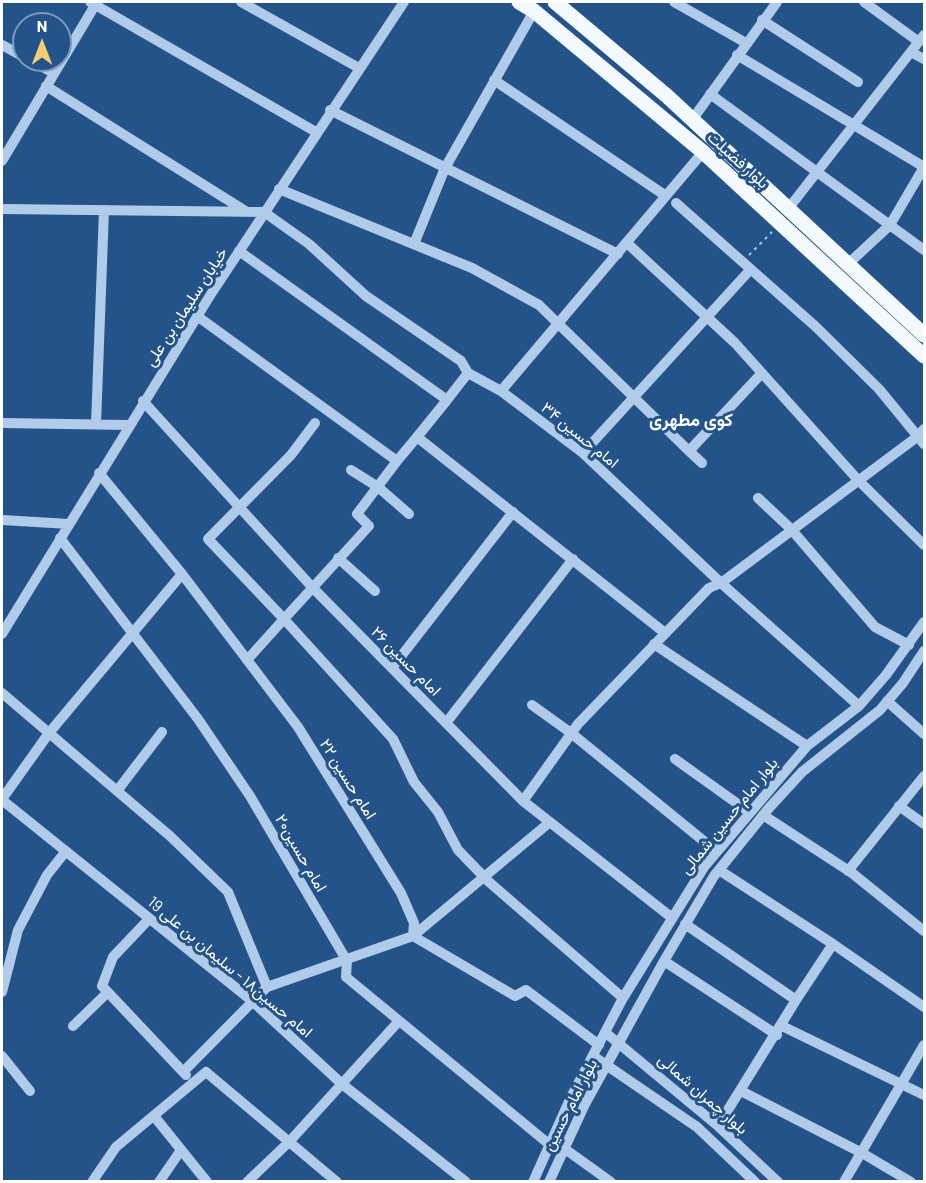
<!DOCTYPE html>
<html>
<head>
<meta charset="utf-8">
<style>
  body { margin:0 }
  #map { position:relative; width:926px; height:1183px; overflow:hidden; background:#24538a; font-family:Barlow,sans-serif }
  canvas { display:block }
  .frame { position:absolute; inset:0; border:3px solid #fff; pointer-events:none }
  .north { position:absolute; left:12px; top:12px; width:60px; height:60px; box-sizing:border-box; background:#24538a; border:2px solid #7c98b9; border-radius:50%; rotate:0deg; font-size:16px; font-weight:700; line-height:24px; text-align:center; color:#fff }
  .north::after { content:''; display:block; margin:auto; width:21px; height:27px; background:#f5cc74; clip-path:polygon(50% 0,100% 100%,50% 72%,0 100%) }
</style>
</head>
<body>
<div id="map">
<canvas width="926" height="1183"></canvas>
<div class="frame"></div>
<div class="north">N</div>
</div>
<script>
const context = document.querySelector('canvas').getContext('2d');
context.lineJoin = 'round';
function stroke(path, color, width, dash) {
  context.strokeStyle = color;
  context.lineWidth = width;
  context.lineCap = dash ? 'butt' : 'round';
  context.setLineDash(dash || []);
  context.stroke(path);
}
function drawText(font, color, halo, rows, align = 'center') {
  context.font = font + ' Barlow,Vazirmatn,sans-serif';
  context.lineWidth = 6;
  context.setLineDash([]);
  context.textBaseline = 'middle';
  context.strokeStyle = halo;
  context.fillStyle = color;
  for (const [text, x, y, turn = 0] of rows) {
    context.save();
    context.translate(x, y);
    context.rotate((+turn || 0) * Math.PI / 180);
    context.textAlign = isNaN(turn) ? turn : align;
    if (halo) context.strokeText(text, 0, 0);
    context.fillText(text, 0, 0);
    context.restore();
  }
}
const path = new Path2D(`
  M 749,255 L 772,232`);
const minor = new Path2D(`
  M 90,2 L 316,132
  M 241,2 L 359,68
  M 674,2 L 746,43
  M 864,2 L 919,42
  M 762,20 L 858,82
  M 2,45 L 24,57
  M 911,52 L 924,59
  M 737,55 L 924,167
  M 30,60 L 54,73
  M 494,80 L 666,196
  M 46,86 L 247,212
  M 710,94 L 924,250
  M 330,110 L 618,254
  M 692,120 L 777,2
  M 2,161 L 97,2
  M 279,189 L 472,268 L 539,305 L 689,451 L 762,373
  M 676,203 L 815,326 L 879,389 L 924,444
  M 2,209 L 264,212 L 309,244 L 366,296 L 461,361 L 468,373 L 501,391 L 583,453 L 721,583 L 859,706
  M 788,209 L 924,35
  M 627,243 L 735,343 L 858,480 L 924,545
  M 414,244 L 445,168 L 534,11
  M 239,251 L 447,400 L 417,437
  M 848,264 L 890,225 L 924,167
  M 197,316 L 397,461 L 417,437 L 665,633
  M 501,391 L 703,152
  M 447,400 L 468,373
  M 143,401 L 312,587 L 523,801 L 671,917
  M 2,423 L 128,425
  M 96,424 L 104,210
  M 689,451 L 702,463
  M 583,453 L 750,270
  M 397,461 L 357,514 L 369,526 L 284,619 L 393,739 L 414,782 L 438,812 L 458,850 L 489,882 L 623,998
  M 351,470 L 378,487 L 409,514
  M 99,473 L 182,574 L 298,727 L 401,893 L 414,923 L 413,936 L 515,996 L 526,990 L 599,1045
  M 758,498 L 791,529 L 875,627 L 909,645
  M 2,520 L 69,524
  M 60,538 L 198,719 L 250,796 L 347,961 L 346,977 L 550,1145
  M 338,558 L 375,591
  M 2,634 L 211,294 L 404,2
  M 654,644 L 807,746
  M 247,660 L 284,619 L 208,539 L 291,455 L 315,423
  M 392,668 L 513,512
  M 2,693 L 170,836 L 228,892 L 267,987 L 183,1072
  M 887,701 L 924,734
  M 532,705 L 571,733 L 716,851
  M 446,723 L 573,559
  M 675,759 L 749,812
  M 117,791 L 162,732
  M 2,799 L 49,733 L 182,574
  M 2,800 L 251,1000 L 342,1084 L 466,1182
  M 523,801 L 578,724 L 709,588 L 721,583 L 917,437 L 924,429
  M 899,806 L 924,824
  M 763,815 L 852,873 L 924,931
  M 719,870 L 833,944 L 924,1007
  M 848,871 L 924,776
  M 149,919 L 113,957 L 102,986 L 186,1075
  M 685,924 L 796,1000 L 718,1126
  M 664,961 L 777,1035
  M 267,987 L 413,936 L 550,822
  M 2,992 L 18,930 L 47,875 L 66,851
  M 796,1000 L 833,944
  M 73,1026 L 108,992
  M 782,1026 L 924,1095
  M 606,1033 L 718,1126 L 778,1182
  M 2,1056 L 30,1091
  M 593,1056 L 697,1127 L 755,1182
  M 741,1091 L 862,1153 L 911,1182
  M 154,1116 L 207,1182
  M 565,1149 L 611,1182
  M 92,1182 L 116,1147 L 206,1072 L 337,1182
  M 159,1182 L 181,1150
  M 247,1182 L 289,1142 L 399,1021
  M 533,1182 L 571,1097 L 623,998 L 704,867 L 807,746 L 859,706 L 886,675 L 924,622
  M 549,1182 L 585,1104 L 664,961 L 714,876 L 769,808 L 802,772 L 880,710 L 903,683 L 924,651
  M 844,1182 L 924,1045`);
const major = new Path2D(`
  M 519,2 L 534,11 L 703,152 L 924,356
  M 555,2 L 667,96 L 924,335`);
const streetNames = [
  ["بلوار فضیلت",738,160,42],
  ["خیابان سلیمان بن علی",186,307,-57],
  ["امام حسین ۳۴",580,435,39],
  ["امام حسین ۲۶",406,661,45],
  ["امام حسین ۲۲",348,779,58],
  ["بلوار امام حسین شمالی",729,816,-51],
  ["امام حسین۲۰",301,853,60],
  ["امام حسین۱۸ - سلیمان بن علی 19",230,967,40],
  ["بلوار چمران شمالی",703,1094,41],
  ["بلوار امام حسین",570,1105,-63]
];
const neighbourhoodNames = [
  ["کوی مطهری",691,420]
];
stroke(path, '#b1ccea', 2, [3, 4.5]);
stroke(minor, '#b1ccea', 10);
stroke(major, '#f4f9fe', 15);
drawText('16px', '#fff', '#24538a', streetNames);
drawText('bold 18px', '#fff', '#24538a', neighbourhoodNames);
</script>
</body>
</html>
